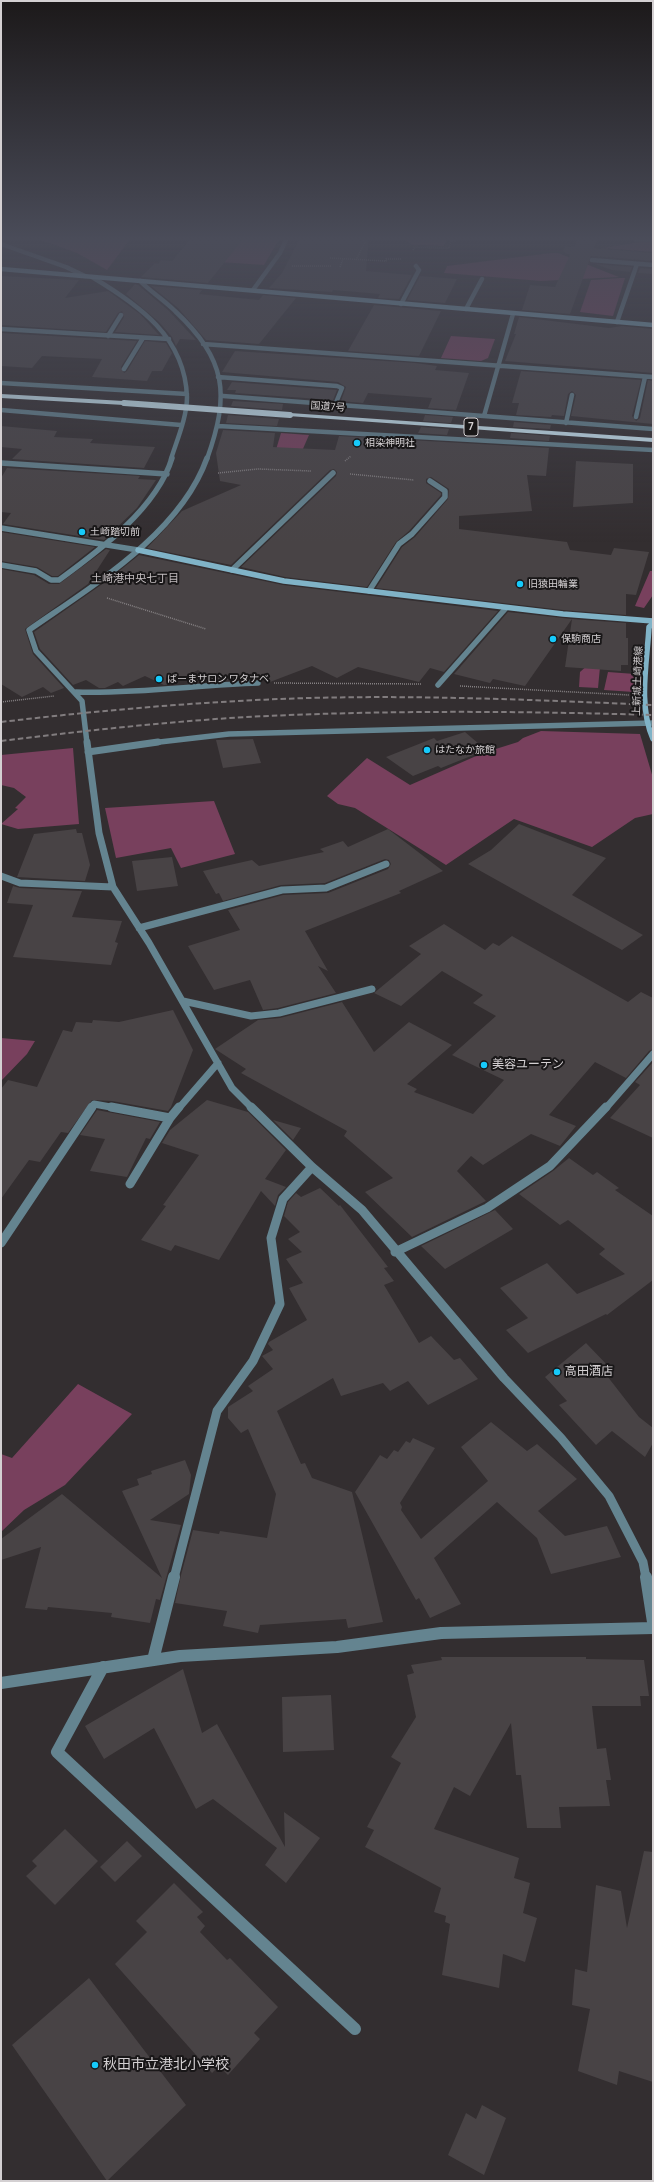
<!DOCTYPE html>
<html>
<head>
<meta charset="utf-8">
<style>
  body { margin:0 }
  #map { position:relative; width:654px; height:2182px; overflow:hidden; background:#332e30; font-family:Manrope,sans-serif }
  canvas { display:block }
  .frame { position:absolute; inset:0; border:2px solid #d4d0d2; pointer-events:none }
</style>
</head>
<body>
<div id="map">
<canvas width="654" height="2182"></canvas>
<div class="frame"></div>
</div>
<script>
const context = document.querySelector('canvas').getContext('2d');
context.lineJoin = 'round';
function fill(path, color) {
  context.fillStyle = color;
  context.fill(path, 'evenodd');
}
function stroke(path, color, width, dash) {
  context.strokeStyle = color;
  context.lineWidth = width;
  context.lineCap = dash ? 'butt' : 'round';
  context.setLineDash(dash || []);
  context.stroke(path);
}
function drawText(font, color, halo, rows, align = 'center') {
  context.font = font + ' Manrope,"Noto Sans JP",sans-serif';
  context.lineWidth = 4;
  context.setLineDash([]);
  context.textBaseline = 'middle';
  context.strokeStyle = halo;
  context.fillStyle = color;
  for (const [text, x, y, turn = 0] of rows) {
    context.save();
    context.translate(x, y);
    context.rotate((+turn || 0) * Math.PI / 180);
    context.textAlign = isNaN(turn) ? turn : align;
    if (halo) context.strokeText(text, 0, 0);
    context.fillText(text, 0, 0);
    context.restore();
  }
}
const green = new Path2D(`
  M 35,238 L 131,238 L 107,270 L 77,253 Z
  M 227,238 L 280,238 L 264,265 L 204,261 L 218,239 Z
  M 447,238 L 444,246 L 412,245 L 405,239 L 452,238 Z
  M 646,241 L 653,241 L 653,252 L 602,248 Z
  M 551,253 L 558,253 L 619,277 L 541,281 L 444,273 L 447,266 Z
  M 620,278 L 625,278 L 613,316 L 580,312 L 591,280 Z
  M 451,336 L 495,339 L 488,358 L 481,361 L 441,358 Z
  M 281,433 L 309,435 L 295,467 L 275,453 Z
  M 650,571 L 653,571 L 653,595 L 644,608 L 635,606 Z
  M 589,664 L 600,667 L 598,688 L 579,687 L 580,672 Z
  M 608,672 L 635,674 L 634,692 L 604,690 Z
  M 541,731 L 640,734 L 653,778 L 653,814 L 635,818 L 592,847 L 514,819 L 446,865 L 355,808 L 338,804 L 327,796 L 367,758 L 410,785 L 483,753 L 518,742 L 523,738 Z
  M 73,748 L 79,824 L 18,829 L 1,824 L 18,809 L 15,808 L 26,797 L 14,788 L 1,785 L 1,755 Z
  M 214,801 L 235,854 L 181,868 L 171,848 L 116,858 L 105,808 Z
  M 1,1038 L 35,1041 L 27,1054 L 1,1081 Z
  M 78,1384 L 132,1414 L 65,1485 L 24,1510 L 1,1532 L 1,1454 L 12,1458 Z`);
const building = new Path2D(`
  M 191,238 L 244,238 L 208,283 L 141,277 L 155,263 L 158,264 L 161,260 L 172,261 Z
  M 300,238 L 369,238 L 366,271 L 412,275 L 399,299 L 378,298 L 380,294 L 333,290 L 332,292 L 269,288 L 282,273 Z
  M 578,238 L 598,238 L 594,248 L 653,253 L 653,261 L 591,256 L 570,314 L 522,310 L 530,285 L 555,287 L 570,255 L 563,252 L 565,246 L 574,247 Z
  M 595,264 L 632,267 L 630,272 L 612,270 Z
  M 640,268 L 653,269 L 653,274 L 638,273 Z
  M 1,276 L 79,280 L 65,298 L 108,291 L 140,314 L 159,335 L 115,332 L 124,317 L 122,311 L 118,313 L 106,332 L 1,325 Z
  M 420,276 L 457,279 L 445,303 L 407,300 Z
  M 135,284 L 138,285 L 168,310 L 196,340 L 180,339 L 176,346 L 172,337 L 159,322 L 126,294 Z
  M 151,286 L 202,290 L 199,294 L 259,300 L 263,295 L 296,298 L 259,344 L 206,340 L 178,308 Z
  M 374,305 L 441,311 L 419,356 L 348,351 Z
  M 519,317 L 609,328 L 622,326 L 653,329 L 653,373 L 505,361 L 516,334 L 514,334 Z
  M 1,333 L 137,341 L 121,367 L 124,373 L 127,371 L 145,341 L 166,343 L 172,353 L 162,371 L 152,371 L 147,381 L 92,377 L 102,359 L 42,356 L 32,368 L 1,366 Z
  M 235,351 L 415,363 L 437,366 L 435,370 L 469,373 L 456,410 L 428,408 L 432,398 L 368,393 L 363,403 L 341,401 L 346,387 L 338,382 L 222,372 Z
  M 521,371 L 641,380 L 632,416 L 636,421 L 640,418 L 648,380 L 653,381 L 653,424 L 571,416 L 576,395 L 572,391 L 568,394 L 564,416 L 552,415 L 551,417 L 516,415 L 519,403 L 512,403 Z
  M 232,382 L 336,390 L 337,390 L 333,400 L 235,393 L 236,390 L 227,390 Z
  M 233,401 L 283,404 L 282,410 L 231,406 Z
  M 228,415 L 279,419 L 277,426 L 226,423 Z
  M 425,415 L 453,417 L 451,423 L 423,421 Z
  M 514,422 L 551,425 L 550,429 L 513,427 Z
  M 1,426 L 57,431 L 54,437 L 93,439 L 90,443 L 155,447 L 144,468 L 12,459 L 22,449 L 1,447 Z
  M 421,427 L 449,429 L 447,435 L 418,433 Z
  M 223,430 L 275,433 L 273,447 L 335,450 L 339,436 L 549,448 L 546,476 L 527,475 L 532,511 L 459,516 L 459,529 L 567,542 L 570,550 L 611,555 L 614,548 L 649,552 L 636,595 L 626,594 L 626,615 L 563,610 L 376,588 L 402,547 L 415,537 L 448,499 L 449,489 L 431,477 L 426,479 L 426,483 L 441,493 L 441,495 L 409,531 L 396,542 L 367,587 L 285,577 L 241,567 L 336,476 L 337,472 L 334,469 L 330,470 L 231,565 L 147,548 L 182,511 L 241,485 L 220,481 L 216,453 Z
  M 511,433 L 550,436 L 549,441 L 510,438 Z
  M 576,461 L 633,464 L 633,503 L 573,507 Z
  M 7,468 L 140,476 L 138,479 L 156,480 L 137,508 L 104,540 L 3,524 L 11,513 L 1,512 L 1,478 Z
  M 1,532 L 95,547 L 58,576 L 52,576 L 37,567 L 1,561 Z
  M 106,549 L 110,550 L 88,584 L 25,629 L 33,654 L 64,688 L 51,693 L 43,687 L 22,697 L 1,684 L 1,569 L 34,575 L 49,584 L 59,584 Z
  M 139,555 L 283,585 L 498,611 L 444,672 L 430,668 L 419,682 L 358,667 L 337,678 L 312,666 L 270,682 L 259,674 L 253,673 L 232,680 L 213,681 L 198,670 L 171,684 L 164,685 L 145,676 L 123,686 L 118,682 L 105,688 L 99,688 L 86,680 L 73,685 L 40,649 L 34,632 L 108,580 Z
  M 508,612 L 572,619 L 525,686 L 493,679 L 490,683 L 454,674 Z
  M 572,619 L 626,623 L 626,638 L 628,638 L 628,665 L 621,665 L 621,671 L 565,667 Z
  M 465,732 L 486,750 L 441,768 L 438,766 L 413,776 L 386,757 L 434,738 L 437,741 Z
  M 253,739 L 261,763 L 223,768 L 216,740 Z
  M 519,824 L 606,858 L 572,895 L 643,935 L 622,950 L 468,864 L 491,850 Z
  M 76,829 L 77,833 L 82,833 L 90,865 L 85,881 L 17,877 L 34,834 Z
  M 388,829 L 443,871 L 399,891 L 401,893 L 305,931 L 328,971 L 318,966 L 336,993 L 278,1008 L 263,1010 L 250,980 L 214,990 L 188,946 L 240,930 L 228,910 L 283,895 L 328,893 L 388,869 L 391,864 L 389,860 L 385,859 L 325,883 L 281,885 L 223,901 L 219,893 L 216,894 L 203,871 L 252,860 L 259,866 L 324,852 L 320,849 L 343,841 L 348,847 Z
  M 172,857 L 178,886 L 137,891 L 132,861 Z
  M 13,886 L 20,888 L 82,891 L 72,917 L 122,921 L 115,942 L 118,943 L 111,965 L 13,957 L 33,905 L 7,903 Z
  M 444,924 L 485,950 L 493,943 L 499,946 L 512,936 L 628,1002 L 641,992 L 653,998 L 653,1049 L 649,1051 L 626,1078 L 595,1062 L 549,1115 L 576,1126 L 560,1146 L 531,1134 L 483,1165 L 471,1156 L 457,1171 L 486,1201 L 412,1237 L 365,1192 L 393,1178 L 344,1136 L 347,1131 L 241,1073 L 246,1069 L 215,1049 L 258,1020 L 280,1018 L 342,1002 L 374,1052 L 409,1022 L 452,1045 L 407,1084 L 417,1089 L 414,1092 L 473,1114 L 504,1080 L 452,1055 L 496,1016 L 473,1003 L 483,995 L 442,971 L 401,1006 L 374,993 L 421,954 L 409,946 Z
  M 173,1010 L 193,1050 L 171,1107 L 168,1111 L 112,1101 L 92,1100 L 68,1133 L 61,1132 L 40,1162 L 29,1160 L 1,1199 L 1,1089 L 8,1080 L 37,1087 L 63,1030 L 72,1032 L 76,1022 L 92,1023 L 93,1020 L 119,1022 Z
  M 653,1062 L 653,1138 L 610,1118 L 640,1085 L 635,1082 Z
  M 207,1100 L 248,1112 L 286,1150 L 265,1179 L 286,1187 L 278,1195 L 275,1206 L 261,1191 L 219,1260 L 175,1245 L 171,1251 L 141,1240 L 166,1206 L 163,1205 L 199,1155 L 162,1143 L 170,1130 Z
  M 97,1110 L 160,1122 L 150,1139 L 146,1138 L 127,1177 L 90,1171 L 105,1139 L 80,1135 Z
  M 273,1120 L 301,1128 L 293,1140 Z
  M 569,1158 L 593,1175 L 597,1172 L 619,1188 L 615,1190 L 653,1216 L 653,1280 L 607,1315 L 606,1314 L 528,1353 L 506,1330 L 528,1318 L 500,1288 L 547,1263 L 577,1294 L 625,1274 L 599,1254 L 605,1249 L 568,1220 L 560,1225 L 519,1194 L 553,1171 Z
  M 320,1188 L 339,1206 L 340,1205 L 388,1267 L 384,1268 L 394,1281 L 384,1285 L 419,1343 L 431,1336 L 454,1360 L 460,1358 L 478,1379 L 428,1405 L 408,1381 L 390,1391 L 383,1383 L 341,1396 L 333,1378 L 277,1411 L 301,1464 L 305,1463 L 312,1478 L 352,1492 L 383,1622 L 348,1628 L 346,1619 L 260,1625 L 258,1633 L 223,1626 L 227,1611 L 175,1603 L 181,1575 L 193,1530 L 219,1534 L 220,1531 L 267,1538 L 276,1494 L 248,1429 L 241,1433 L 228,1418 L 228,1407 L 253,1391 L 248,1386 L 273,1369 L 262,1356 L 273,1350 L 268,1344 L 269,1342 L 307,1320 L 289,1288 L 303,1283 L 286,1259 L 302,1252 L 288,1239 L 300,1232 L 284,1216 L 288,1202 L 296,1193 L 301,1197 Z
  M 495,1210 L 513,1229 L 445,1269 L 421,1246 Z
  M 586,1343 L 611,1369 L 604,1372 L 639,1417 L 653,1428 L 653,1443 L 645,1457 L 612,1431 L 596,1445 L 559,1405 L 567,1401 L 545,1377 Z
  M 491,1422 L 527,1451 L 537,1444 L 577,1479 L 538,1511 L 565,1536 L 607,1526 L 621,1557 L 551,1574 L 537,1538 L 497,1502 L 434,1558 L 461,1604 L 430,1618 L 419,1598 L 416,1600 L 355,1492 L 380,1455 L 387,1459 L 394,1450 L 398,1452 L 406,1441 L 410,1443 L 413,1438 L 435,1448 L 400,1503 L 402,1507 L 401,1510 L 421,1539 L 488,1481 L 461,1447 Z
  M 185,1460 L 191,1475 L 189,1494 L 150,1520 L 181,1525 L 160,1600 L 156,1599 L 150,1623 L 111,1617 L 112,1613 L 48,1607 L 47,1610 L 25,1608 L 41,1547 L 1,1560 L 1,1539 L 62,1494 L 162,1578 L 122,1491 L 139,1485 L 137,1479 L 152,1474 L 151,1471 Z
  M 441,1657 L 586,1657 L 586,1659 L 644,1660 L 649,1696 L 640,1696 L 641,1706 L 592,1706 L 597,1749 L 606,1748 L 611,1780 L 606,1780 L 610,1806 L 559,1807 L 561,1828 L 527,1828 L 521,1775 L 516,1775 L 511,1723 L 470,1796 L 454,1787 L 434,1829 L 519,1858 L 514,1878 L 530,1883 L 523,1913 L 537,1918 L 525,1962 L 503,1954 L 499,1988 L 442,1975 L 450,1924 L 445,1922 L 446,1916 L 434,1912 L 441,1888 L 365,1847 L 374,1830 L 367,1827 L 401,1763 L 391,1757 L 416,1717 L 407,1675 L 414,1673 L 411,1665 L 442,1660 Z
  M 183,1669 L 202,1733 L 217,1724 L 285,1847 L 284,1812 L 320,1838 L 286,1883 L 265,1865 L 277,1848 L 213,1799 L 196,1809 L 154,1728 L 104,1759 L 85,1726 Z
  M 331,1695 L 334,1750 L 283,1752 L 282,1697 Z
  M 65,1829 L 98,1861 L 55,1905 L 26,1876 L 37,1866 L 32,1861 Z
  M 127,1841 L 142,1856 L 115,1882 L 100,1867 Z
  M 644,1851 L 653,1852 L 653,2082 L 619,2071 L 617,2085 L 578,2071 L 590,2009 L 572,2005 L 575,1969 L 587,1972 L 596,1885 L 621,1891 L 627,1928 Z
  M 174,1883 L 203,1912 L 197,1917 L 205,1926 L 200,1932 L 227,1960 L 230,1958 L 278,2007 L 254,2033 L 260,2039 L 228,2075 L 219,2066 L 212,2073 L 115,1964 L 147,1932 L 136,1921 Z
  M 89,1978 L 186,2105 L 107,2181 L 12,2045 Z
  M 482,2105 L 506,2118 L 484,2175 L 448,2155 L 466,2113 L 476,2119 Z`);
const path = new Path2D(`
  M 413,250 L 415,247 L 449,248 L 451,241 L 455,241 L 456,238
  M 330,258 L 386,261 L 386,259 L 401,259
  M 356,260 L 365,242 L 360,238
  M 292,266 L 331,266
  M 340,267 L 343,259
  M 345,461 L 351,456
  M 218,473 L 258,469 L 311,471
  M 350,474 L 414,480
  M 107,598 L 206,629
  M 274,683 L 421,684
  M 460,686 L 629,695
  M 1,702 L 54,696`);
const streetFar4 = new Path2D(`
  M 635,239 L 653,240
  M 1,244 L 66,267 L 85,276
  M 592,260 L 653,265
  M 92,277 C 139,305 185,337 187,397 C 187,417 177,440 171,459
  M 140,281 C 151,292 164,300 175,311 C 227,360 230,394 207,459
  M 253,290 L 280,253 L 287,238
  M 401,304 L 419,270 L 416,266
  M 466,309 L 482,279
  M 617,322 L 637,264
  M 1,329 L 169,339
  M 108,336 L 121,315
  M 203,344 L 653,377
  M 124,369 L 143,338
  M 218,377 L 337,386 L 342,388 L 335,405
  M 1,383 L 187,394
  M 223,396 L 653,429
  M 1,410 L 181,425
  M 484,416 L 513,314
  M 636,417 L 645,377
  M 566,423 L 572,395
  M 218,426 L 653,450`);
const streetFar3 = new Path2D(`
  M 1,463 L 167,474
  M 1,528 L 138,550
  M 1,565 L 36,571 L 51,580 L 59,580 C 100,550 157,508 172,458
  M 232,570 L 333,473
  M 369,591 L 399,544 L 412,534 L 445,497 L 445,491 L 430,481
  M 438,685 L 506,608
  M 76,692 C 137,694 197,685 258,683
  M 87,743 L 82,701 L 36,651 L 29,630 C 92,586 180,534 207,458
  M 151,743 L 229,734 L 653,723`);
const streetFar2 = new Path2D(`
  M 87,742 L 99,833 L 113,887 L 149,943 L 232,1088 L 252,1108
  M 88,752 L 158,742
  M 1,876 L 20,883 L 113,887
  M 139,928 L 282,890 L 326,888 L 386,864
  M 183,1001 L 251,1016 L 279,1013 L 372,989
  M 91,1108 L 94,1104 L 116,1108
  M 179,1108 L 218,1063
  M 606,1108 L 653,1054`);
const streetFar1 = new Path2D(`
  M 111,1107 L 170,1118
  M 251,1107 L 312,1167 L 362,1210 L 504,1378 L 561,1438 L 609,1496 L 643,1562 L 646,1578
  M 130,1184 L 170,1118 L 179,1107
  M 1,1243 L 92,1107
  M 395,1252 L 487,1208 L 550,1166 L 606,1107
  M 174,1578 L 217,1411 L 253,1361 L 280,1304 L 271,1238 L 283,1199 L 312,1167`);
const street = new Path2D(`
  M 646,1577 L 653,1622
  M 153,1660 L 174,1577
  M 103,1667 L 57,1752 L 355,2029
  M 1,1683 L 180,1656 L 337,1647 L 441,1633 L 653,1628`);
const secondaryFar1 = new Path2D(`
  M 1,269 L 653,325`);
const secondary = new Path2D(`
  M 138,550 L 284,581 L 563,614 L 653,621
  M 653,624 L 649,627 C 647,663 638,705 653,739`);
const highway = new Path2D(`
  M 1,394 L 124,401 L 127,403 L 124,405 L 1,398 Z
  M 290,413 L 653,438 L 653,442 L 288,416 L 288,414 Z`);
const rail = new Path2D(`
  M 1,722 C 103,710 206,701 309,698 C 423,695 538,700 653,705
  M 1,741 C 82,731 164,722 246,717 C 382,710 517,711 653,715`);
const highwayBridge = new Path2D(`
  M 124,403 L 290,415`);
const markers = [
  [357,443,4,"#16cafb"],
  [82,532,4,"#16cafb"],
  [520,584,4,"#16cafb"],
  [553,639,4,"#16cafb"],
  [159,679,4,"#16cafb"],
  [427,750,4,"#16cafb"],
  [484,1065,4,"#16cafb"],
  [557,1372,4,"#16cafb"],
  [95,2065,4,"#16cafb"]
];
const farStreetnames = [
  ["国道7号",328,407,4],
  ["上新城土崎港線",638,681,-88]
];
const farPoinames = [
  ["相染神明社",365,443],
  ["土崎踏切前",90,532],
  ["旧猿田輪業",528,584],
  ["保駒商店",561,639],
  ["ぱーまサロン ワタナベ",167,679],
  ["はたなか旅館",435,750]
];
const shields = [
  [471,427,14]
];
const shieldNames = [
  ["7",471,427]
];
const farNeighbourhoodnames = [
  ["土崎港中央七丁目",135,579]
];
const poiNames = [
  ["美容ユーテン",492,1065],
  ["高田酒店",565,1372]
];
const nearPoinames = [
  ["秋田市立港北小学校",103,2065]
];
fill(green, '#78405d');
fill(building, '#484345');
stroke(path, '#858183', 1.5, [1, 1]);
stroke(streetFar4, '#648490', 4.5);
stroke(streetFar3, '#648490', 5.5);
stroke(streetFar2, '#648490', 7);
stroke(streetFar1, '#648490', 9);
stroke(street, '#648490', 12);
stroke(secondaryFar1, '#80b3c7', 4.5);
stroke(secondary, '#80b3c7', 5.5);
fill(highway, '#d3f2fe');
stroke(rail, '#817c7e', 2, [5.5, 3]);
stroke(highwayBridge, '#d3f2fe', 6);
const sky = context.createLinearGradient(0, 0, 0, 543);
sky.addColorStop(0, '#1c191a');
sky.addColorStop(0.44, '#4a4c59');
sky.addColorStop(1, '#4a4c5900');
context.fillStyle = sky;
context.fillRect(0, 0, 654, 543);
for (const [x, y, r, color] of markers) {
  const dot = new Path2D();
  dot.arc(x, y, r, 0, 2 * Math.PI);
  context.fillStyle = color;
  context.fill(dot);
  stroke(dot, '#191718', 1.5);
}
drawText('10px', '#d4d0d2', '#191718', farStreetnames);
drawText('10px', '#d4d0d2', '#191718', farPoinames, 'left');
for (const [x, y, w] of shields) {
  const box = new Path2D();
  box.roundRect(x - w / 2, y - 9, w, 18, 3);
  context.fillStyle = '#191718';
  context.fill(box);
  stroke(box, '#d4d0d2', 1);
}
drawText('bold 11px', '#d4d0d2', null, shieldNames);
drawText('11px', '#c3bdbf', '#191718', farNeighbourhoodnames);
drawText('12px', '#d4d0d2', '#191718', poiNames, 'left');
drawText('14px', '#d4d0d2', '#191718', nearPoinames, 'left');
</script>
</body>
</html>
